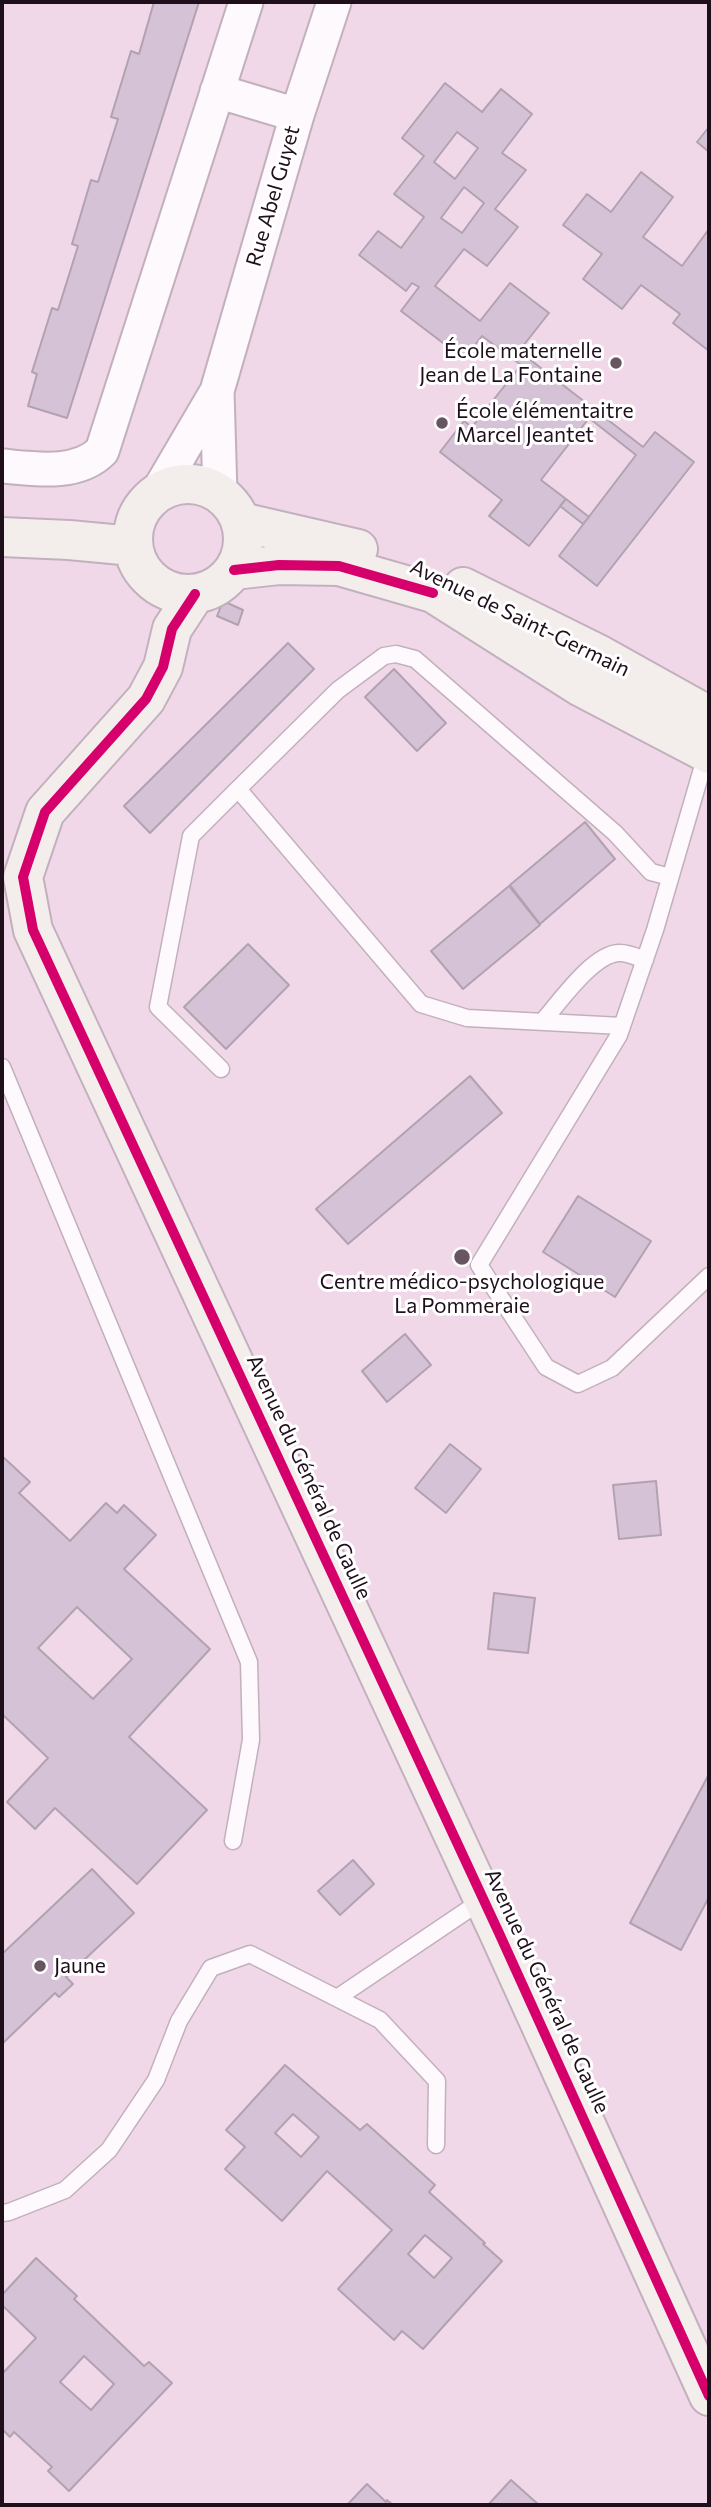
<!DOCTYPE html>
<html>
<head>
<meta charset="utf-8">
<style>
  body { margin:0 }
  #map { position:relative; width:711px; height:2507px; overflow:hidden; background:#f0d8e9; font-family:Commissioner,sans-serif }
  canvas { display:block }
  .frame { position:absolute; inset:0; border:4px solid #1e0f1a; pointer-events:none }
</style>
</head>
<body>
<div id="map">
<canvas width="711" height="2507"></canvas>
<div class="frame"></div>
</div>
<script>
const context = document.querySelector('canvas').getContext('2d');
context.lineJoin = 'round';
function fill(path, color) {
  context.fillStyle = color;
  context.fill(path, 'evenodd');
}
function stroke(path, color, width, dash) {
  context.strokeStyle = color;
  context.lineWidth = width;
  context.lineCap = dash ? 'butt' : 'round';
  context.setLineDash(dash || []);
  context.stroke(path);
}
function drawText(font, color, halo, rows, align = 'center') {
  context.font = font + ' Commissioner,sans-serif';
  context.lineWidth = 6;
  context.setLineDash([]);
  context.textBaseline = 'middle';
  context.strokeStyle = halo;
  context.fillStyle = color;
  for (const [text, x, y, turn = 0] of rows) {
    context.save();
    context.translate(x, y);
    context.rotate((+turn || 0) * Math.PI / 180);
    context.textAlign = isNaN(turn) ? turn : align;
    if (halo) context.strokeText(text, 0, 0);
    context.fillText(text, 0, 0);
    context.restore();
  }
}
const building = new Path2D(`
  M 154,2 L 199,2 L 67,418 L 28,406 L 37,374 L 32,372 L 52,308 L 58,310 L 78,246 L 72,244 L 91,180 L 98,182 L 118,119 L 111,117 L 131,51 L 139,54 Z
  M 445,83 L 482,112 L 501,89 L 532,114 L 502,153 L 526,170 L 495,209 L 518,227 L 487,266 L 464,249 L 435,286 L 480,321 L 510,283 L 549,313 L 519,351 L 643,447 L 655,432 L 694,462 L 597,586 L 559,556 L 636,455 L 589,418 L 541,480 L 566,499 L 529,546 L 489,516 L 502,500 L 440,452 L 464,421 L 472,427 L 521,365 L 482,336 L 464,359 L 401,311 L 419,287 L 412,283 L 406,291 L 359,255 L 378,231 L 401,248 L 424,217 L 394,194 L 424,156 L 402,138 ZM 457,132 L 478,148 L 455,179 L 434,162 ZM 464,187 L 484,203 L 462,233 L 441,218 Z
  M 709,127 L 709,152 L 697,142 Z
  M 641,172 L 673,197 L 643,237 L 682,266 L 709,229 L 709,351 L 673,323 L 680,314 L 641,285 L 622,309 L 583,279 L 602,254 L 563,225 L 587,194 L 611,212 Z
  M 566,499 L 589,517 L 583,524 L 560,506 Z
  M 223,601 L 243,610 L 238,625 L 217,616 Z
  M 288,643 L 314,669 L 150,833 L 124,806 Z
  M 394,669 L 446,723 L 417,751 L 365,697 Z
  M 585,822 L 615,859 L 540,924 L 510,885 Z
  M 509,886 L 540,925 L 463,989 L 431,951 Z
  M 248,944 L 289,985 L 226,1049 L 184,1007 Z
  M 470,1076 L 502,1113 L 348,1244 L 316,1209 Z
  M 578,1196 L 651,1241 L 615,1297 L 543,1252 Z
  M 405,1334 L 431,1365 L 387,1402 L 362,1371 Z
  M 450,1444 L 481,1469 L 446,1513 L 415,1488 Z
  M 2,1456 L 30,1482 L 19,1493 L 70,1541 L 106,1503 L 117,1513 L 124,1505 L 156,1535 L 124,1569 L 210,1649 L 129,1737 L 207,1810 L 137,1884 L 55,1808 L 35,1829 L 7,1802 L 48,1758 L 2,1714 ZM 77,1607 L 132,1659 L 93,1699 L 38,1648 Z
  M 656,1481 L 661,1535 L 619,1539 L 613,1485 Z
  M 494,1593 L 535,1598 L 528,1653 L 488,1649 Z
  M 709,1774 L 709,1897 L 681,1950 L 630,1923 Z
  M 353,1860 L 374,1884 L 340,1915 L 318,1891 Z
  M 92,1869 L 134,1913 L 66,1977 L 73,1984 L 59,1997 L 55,1993 L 2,2044 L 2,1954 Z
  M 285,2065 L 360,2130 L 367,2124 L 435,2185 L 429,2192 L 485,2243 L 483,2244 L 502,2261 L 423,2349 L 402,2331 L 394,2340 L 338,2289 L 392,2230 L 327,2171 L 282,2221 L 225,2169 L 245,2147 L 226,2130 ZM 293,2114 L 319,2137 L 301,2157 L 275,2133 ZM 425,2235 L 452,2258 L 434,2278 L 408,2254 Z
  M 36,2258 L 77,2296 L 74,2299 L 144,2366 L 149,2362 L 172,2383 L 69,2491 L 48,2471 L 52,2467 L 14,2432 L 10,2437 L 2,2429 L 2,2374 L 36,2338 L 2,2305 L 2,2295 ZM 84,2356 L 114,2384 L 91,2410 L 60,2382 Z
  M 511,2480 L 539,2505 L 488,2505 Z
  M 367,2484 L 386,2502 L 387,2500 L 393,2505 L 347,2505 Z`);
const lane = new Path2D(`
  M 707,752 L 655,930 L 619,1035 L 479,1265 L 546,1367 L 578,1384 L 612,1368 L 709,1276
  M 542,1022 C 559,1003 592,955 618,953 C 627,952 637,957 645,960
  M 622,1026 L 467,1018 L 421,1004 L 238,789 L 338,690 L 384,656 L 396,654 L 415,659 L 615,833 L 651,872 L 670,877
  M 2,1067 L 249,1662 L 251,1740 L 233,1841
  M 221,1069 L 158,1007 L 191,836 L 238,789
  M 337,1998 L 484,1899
  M 2,2213 L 9,2212 L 65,2190 L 109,2150 L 156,2080 L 179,2021 L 211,1968 L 250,1954 L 380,2020 L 437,2081 L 436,2145`);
const street = new Path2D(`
  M 217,91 L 297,115
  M 217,391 L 220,494
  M 2,466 C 35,469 77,476 102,451 L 246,2
  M 156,495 L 217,391 L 297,115 L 334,2`);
const secondary = new Path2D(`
  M133 539a55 55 0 1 1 110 0a55 55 0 1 1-110 0Z
  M 241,522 L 358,549
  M 2,537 L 69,540 L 133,546
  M 234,570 L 279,565 L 339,566 L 433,593 L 581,687 L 709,754
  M 463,587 L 600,655 L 709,716
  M 195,594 L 172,629 L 163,667 L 146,699 L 45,812 L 23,877 L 33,930 L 499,1933 L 709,2396`);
const cycleway = new Path2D(`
  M 234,570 L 279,565 L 339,566 L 433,593
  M 195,594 L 172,629 L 163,667 L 146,699 L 45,812 L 23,877 L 33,930 L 499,1933 L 709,2396`);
const markers = [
  [616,363,7,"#685562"],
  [442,423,7,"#685562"],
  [462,1257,9,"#685562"],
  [40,1966,7,"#685562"]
];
const streetNames = [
  ["Rue Abel Guyet",273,196,-74],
  ["Avenue de Saint-Germain",520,618,26],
  ["Avenue du Général de Gaulle",309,1477,65],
  ["Avenue du Général de Gaulle",547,1991,65]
];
const poiNames = [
  ["École maternelle",602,351,"right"],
  ["Jean de La Fontaine",602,375,"right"],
  ["École élémentaitre",456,411],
  ["Marcel Jeantet",456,435],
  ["Centre médico-psychologique",462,1282,"center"],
  ["La Pommeraie",462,1306,"center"],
  ["Jaune",54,1966]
];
fill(building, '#d6c2d7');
stroke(building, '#b1a2b0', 2);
stroke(lane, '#c2b0bd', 19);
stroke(street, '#c2b0bd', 37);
stroke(secondary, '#c2b0bd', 42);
stroke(lane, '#fdf9fc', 16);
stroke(street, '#fdf9fc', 33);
stroke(secondary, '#f3eeec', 38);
stroke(cycleway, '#d6006c', 10);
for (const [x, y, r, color] of markers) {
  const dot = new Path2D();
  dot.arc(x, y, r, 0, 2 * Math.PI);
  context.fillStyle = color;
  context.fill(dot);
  stroke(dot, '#fff', 2.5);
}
drawText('21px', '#1e0f1a', '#fff', streetNames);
drawText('21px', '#1e0f1a', '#fff', poiNames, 'left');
</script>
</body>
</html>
